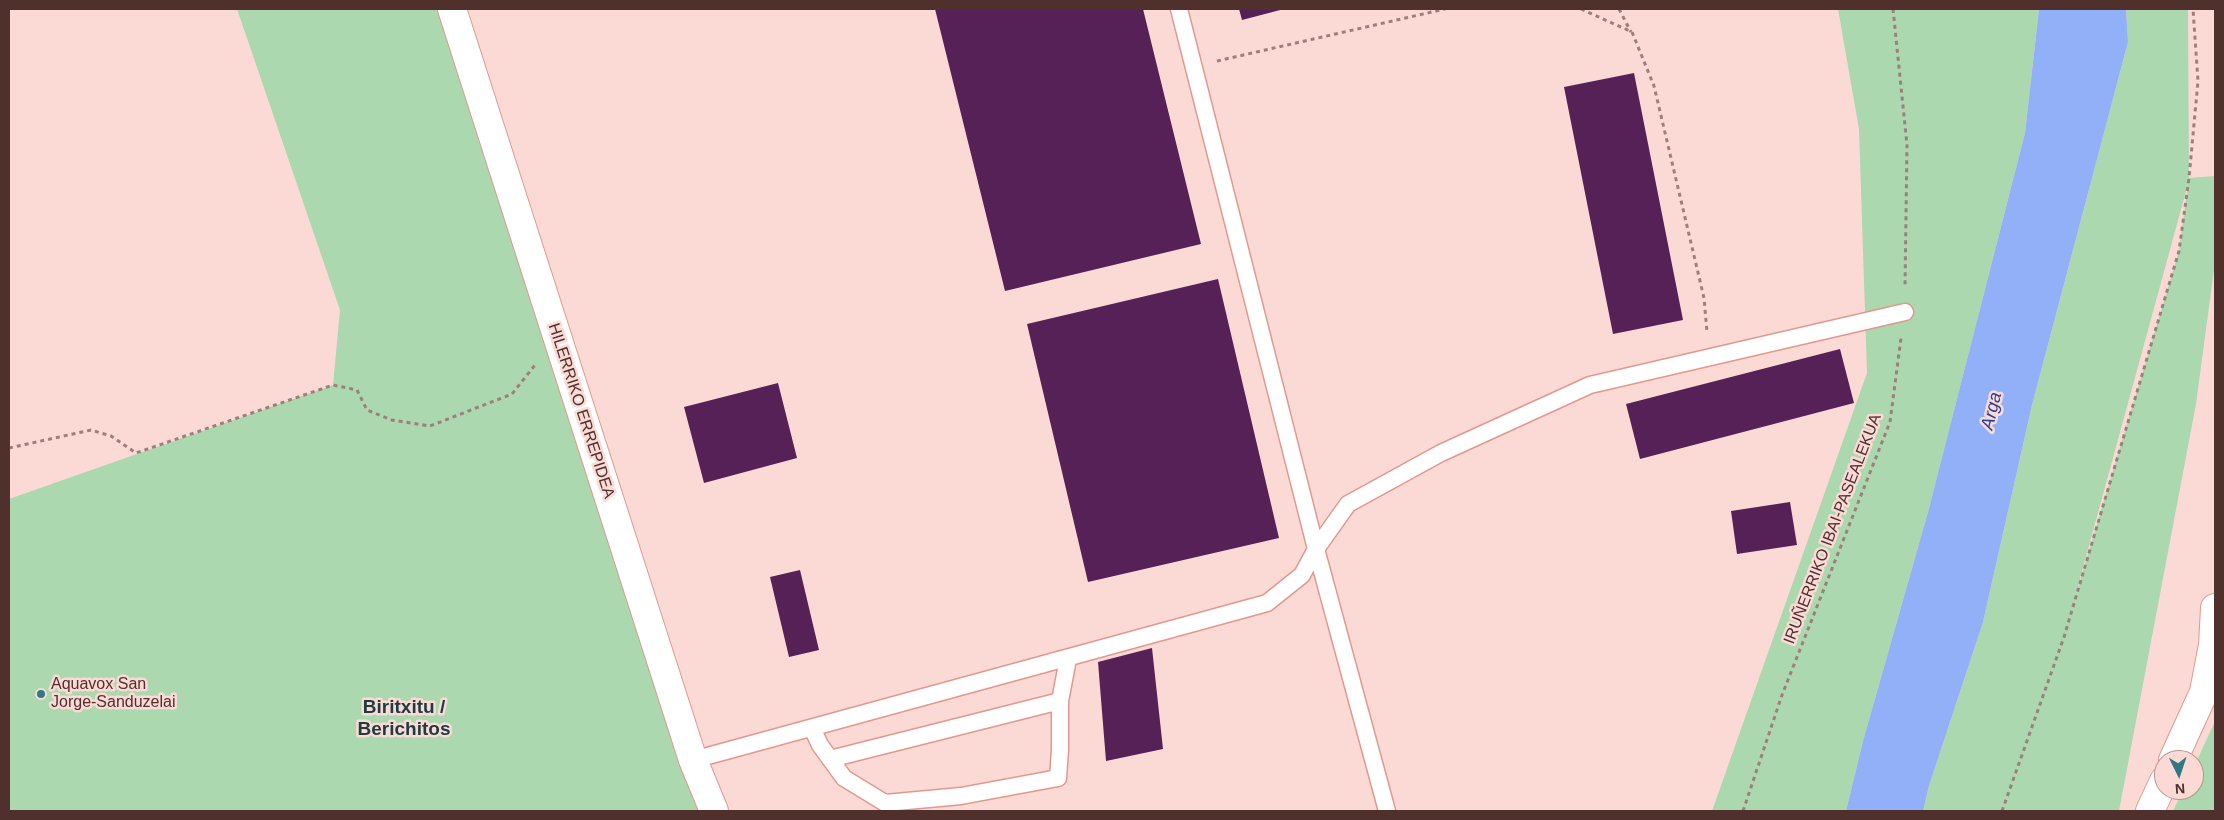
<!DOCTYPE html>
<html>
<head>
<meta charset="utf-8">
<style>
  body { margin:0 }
  #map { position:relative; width:2224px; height:820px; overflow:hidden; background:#fbdad6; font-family:Arial,sans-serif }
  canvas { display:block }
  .frame { position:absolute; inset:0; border:10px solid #50302d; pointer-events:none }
  .north { position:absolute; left:2154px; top:750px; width:50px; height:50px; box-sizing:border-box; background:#fbdad6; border:1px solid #b79692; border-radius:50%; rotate:176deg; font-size:14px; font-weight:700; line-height:20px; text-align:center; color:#50302d }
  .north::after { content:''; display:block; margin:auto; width:18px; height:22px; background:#317982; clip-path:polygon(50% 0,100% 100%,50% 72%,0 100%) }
</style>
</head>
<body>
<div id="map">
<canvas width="2224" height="820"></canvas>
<div class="frame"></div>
<div class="north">N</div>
</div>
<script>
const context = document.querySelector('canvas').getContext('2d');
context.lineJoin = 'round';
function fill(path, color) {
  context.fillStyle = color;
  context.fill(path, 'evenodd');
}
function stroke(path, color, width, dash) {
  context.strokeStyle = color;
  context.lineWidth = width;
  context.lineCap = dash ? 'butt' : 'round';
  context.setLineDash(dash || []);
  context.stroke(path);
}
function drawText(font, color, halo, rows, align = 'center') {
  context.font = font + ' Arial,sans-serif';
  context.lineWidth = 5;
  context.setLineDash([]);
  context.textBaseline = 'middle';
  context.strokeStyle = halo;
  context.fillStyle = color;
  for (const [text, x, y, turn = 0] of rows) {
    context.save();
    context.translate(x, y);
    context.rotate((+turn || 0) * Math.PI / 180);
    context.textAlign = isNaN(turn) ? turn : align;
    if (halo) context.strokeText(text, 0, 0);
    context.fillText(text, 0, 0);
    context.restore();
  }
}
const green = new Path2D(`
  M 237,9 L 452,9 L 714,811 L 9,811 L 9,499 L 333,385 L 340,310 Z
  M 1838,9 L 2039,9 L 2025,133 L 1928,512 L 1863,741 L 1846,811 L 1712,811 L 1867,373 L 1859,129 Z
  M 2126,9 L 2188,9 L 2189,178 L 2215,176 L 2215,262 L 2196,404 L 2119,811 L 1923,811 L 1929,786 L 1983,622 L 2032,405 L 2128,42 ZM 2188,184 L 2179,251 L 2073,604 Z
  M 2215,721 L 2215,811 L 2173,811 L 2183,790 L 2194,790 L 2194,767 Z`);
const water = new Path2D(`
  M 2039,9 L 2126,9 L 2128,42 L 2032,405 L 1983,622 L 1929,786 L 1923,811 L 1846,811 L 1863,741 L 1928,512 L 2025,133 Z`);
const building = new Path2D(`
  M 935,9 L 1143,9 L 1201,244 L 1005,291 Z
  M 1239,9 L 1284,9 L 1242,20 Z
  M 1634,73 L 1683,320 L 1613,334 L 1564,87 Z
  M 1218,279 L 1279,538 L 1088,582 L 1027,324 Z
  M 1840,349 L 1854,403 L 1640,459 L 1626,404 Z
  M 778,383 L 797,458 L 704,483 L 684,407 Z
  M 1790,502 L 1797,545 L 1737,554 L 1731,511 Z
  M 800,570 L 819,650 L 789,657 L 770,577 Z
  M 1152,648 L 1163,749 L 1106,761 L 1098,662 Z`);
const path = new Path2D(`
  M 1581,9 L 1632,32 L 1654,86 L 1704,298 L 1707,332
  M 1619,9 L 1631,32
  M 1893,9 L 1907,145 L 1905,287
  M 1217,61 L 1445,9
  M 9,448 L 91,430 L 111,436 L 136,453 L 333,385 L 357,390 L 367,410 L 392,420 L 430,426 L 512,394 L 535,365
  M 1743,811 L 1782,695 L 1890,422 L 1901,338
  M 2002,811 L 2064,637 L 2179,251 L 2189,178 L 2198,81 L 2193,9`);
const service = new Path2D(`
  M 1179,9 L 1316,549 L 1387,811
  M 812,728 L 820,745 L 844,778 L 885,803 L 961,796 L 1058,778 L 1060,750 L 1060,701 L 1068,659
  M 830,759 L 1060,701
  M 693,760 L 1267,603 L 1302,575 L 1316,549 L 1348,504 L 1441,453 L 1590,385 L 1905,312`);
const minor = new Path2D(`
  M 452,9 L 693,760 L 714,811
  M 2173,760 L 2204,692 L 2213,645 L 2215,608
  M 2150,811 L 2164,781`);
const markers = [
  [41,694,5,"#317982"]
];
const streetNames = [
  ["HILERRIKO ERREPIDEA",581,411,72],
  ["IRUÑERRIKO IBAI-PASEALEKUA",1833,529,-69]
];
const poiNames = [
  ["Aquavox San",51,685],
  ["Jorge-Sanduzelai",51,703]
];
const waterNames = [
  ["Arga",1992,411,-76]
];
const quarterNames = [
  ["Biritxitu /",404,708],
  ["Berichitos",404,730]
];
fill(green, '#abd8ae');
fill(water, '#92b0f8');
fill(building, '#562157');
stroke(service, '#e3978e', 19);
stroke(minor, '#e3978e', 30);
stroke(path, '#9f7f7b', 3, [4, 4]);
stroke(service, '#fff', 16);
stroke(minor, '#fff', 28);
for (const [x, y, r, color] of markers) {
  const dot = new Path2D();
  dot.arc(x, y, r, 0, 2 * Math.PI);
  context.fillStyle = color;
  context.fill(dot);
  stroke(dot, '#fbdad6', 2);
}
drawText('16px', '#50302d', '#fbdad6', streetNames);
drawText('16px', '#50302d', '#fbdad6', poiNames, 'left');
drawText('italic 18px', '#264193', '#fbdad6', waterNames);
drawText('bold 19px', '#1b3c41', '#fbdad6', quarterNames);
</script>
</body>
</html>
